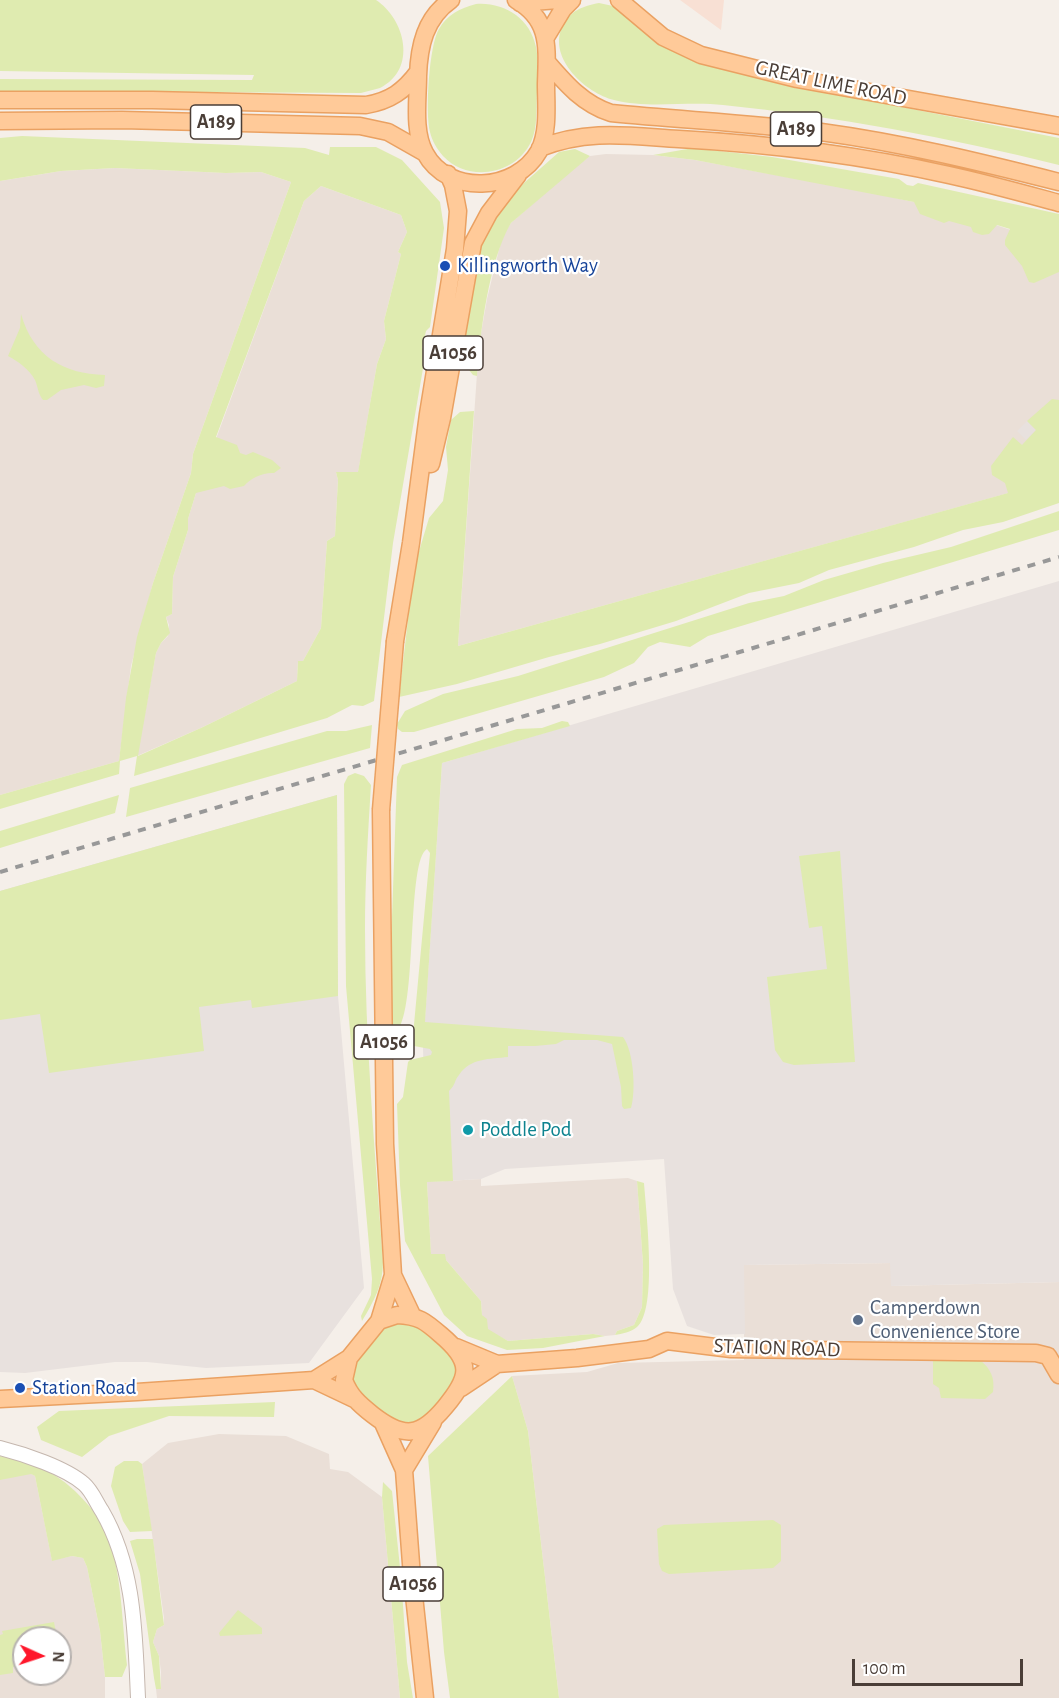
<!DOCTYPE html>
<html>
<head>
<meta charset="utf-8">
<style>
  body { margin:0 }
  #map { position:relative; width:1059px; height:1698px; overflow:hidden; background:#f5efe9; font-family:"Alegreya Sans",sans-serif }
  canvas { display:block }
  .north { position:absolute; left:12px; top:1626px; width:60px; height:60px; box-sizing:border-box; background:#fff; border:2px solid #b7b2af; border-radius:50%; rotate:93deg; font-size:16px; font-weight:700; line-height:24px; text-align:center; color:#4a3e37 }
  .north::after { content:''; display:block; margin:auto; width:21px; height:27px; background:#ff172b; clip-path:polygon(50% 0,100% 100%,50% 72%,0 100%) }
  .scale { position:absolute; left:852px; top:1659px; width:171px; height:27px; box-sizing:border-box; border:3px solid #4a3e37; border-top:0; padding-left:8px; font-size:18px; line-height:21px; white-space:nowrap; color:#4a3e37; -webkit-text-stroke:4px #fff; paint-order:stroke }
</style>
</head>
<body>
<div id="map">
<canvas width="1059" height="1698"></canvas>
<div class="north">N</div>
<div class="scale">100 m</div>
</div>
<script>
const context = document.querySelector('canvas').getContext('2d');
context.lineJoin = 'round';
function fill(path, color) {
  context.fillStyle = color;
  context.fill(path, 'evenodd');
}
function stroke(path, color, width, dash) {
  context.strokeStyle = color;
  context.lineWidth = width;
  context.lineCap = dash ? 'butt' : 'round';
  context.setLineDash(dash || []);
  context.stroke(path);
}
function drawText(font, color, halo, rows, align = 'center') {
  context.font = font + ' "Alegreya Sans",sans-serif';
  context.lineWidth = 4.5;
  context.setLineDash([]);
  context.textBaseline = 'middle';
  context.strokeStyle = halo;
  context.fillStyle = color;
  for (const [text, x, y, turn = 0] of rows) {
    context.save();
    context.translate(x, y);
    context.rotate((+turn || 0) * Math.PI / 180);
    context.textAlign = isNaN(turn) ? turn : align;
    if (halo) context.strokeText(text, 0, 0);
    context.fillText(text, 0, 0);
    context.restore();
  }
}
const residential = new Path2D(`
  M 606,154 L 653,155 L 695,160 L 873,193 L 914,202 L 996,225 L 1059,246 L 1059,479 L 458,646 L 479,345 L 487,299 L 502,237 L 511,223 L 570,171 L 590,156 Z
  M 115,168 L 226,173 L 261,172 L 291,182 L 193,454 L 191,473 L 153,583 L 131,666 L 119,761 L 0,795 L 0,181 L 61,171 Z
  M 321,186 L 401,215 L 407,232 L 398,252 L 401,254 L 384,321 L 386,339 L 377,364 L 358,473 L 336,472 L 338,480 L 335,536 L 327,541 L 321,628 L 303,661 L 298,661 L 297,681 L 203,727 L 137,756 L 156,653 L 161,643 L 168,636 L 169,625 L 166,617 L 172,614 L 173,577 L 188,530 L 188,519 L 196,493 L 304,201 Z
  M 628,1178 L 637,1181 L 643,1264 L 642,1307 L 634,1325 L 617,1331 L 615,1335 L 605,1336 L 593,1334 L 508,1341 L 487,1330 L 482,1315 L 481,1301 L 446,1260 L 431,1255 L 427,1182 L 481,1179 L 481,1186 Z
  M 891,1263 L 892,1286 L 1059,1282 L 1059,1698 L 559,1698 L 528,1431 L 512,1376 L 587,1372 L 618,1363 L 744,1360 L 744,1265 Z
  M 219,1434 L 286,1436 L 329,1454 L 330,1469 L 348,1472 L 382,1497 L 400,1698 L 157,1698 L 156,1689 L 161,1689 L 161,1672 L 159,1656 L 153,1642 L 157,1629 L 164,1625 L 164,1618 L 142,1464 L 168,1443 Z
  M 0,1456 L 35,1476 L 52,1560 L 72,1556 L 83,1558 L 87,1567 L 100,1631 L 105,1677 L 105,1698 L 0,1698 ZM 24,1638 L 60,1638 L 60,1674 L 24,1674 Z`);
const commercial = new Path2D(`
  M 680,0 L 724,0 L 721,30 L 691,8 Z`);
const industrial = new Path2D(`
  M 1027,421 L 1036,430 L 1026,440 L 1017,431 Z
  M 1059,581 L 1059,1282 L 891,1286 L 890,1263 L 744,1265 L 745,1334 L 714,1335 L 687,1326 L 673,1289 L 664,1159 L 505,1169 L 481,1179 L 427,1182 L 423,1049 L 442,763 Z
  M 337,795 L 338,996 L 364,1288 L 309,1363 L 206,1368 L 147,1362 L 115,1362 L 25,1373 L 0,1372 L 0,891 Z`);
const green = new Path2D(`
  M 0,0 L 376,0 C 405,19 418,69 380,88 C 374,90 367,91 361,93 L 0,91 L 0,79 L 252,80 L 254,75 L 0,71 Z
  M 599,3 L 613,6 L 625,13 L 634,24 L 675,52 L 714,67 L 841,95 L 1059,138 L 1059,165 C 949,138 836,116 723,105 C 687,101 648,109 614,100 C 586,93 548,59 562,27 C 569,11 583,6 599,3 Z
  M 476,4 C 504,2 530,18 536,47 C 539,61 537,78 537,92 C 536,109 538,127 531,142 C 515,175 468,183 443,156 C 437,149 432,141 430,132 C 425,113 429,45 439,29 C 447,15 460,8 476,4 Z
  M 22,136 L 305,148 L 329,155 L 330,147 L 376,147 L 402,160 L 440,202 L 444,228 L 430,327 L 426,331 L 422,348 L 426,351 L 393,543 L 374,701 L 363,706 L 352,705 L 327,718 L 134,776 L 137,756 L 120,761 L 119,774 L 0,809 L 0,795 L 119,761 L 126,698 L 137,637 L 153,583 L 191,473 L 193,454 L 291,182 L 261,172 L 226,173 L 115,168 L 61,171 L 0,181 L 0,138 ZM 321,186 L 401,215 L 407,232 L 398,252 L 401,254 L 384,321 L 386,339 L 377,364 L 358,472 L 336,472 L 338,480 L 335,536 L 327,541 L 321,628 L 303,661 L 298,661 L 297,681 L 203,727 L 138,756 L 156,653 L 161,643 L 170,633 L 166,617 L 172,614 L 173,577 L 188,530 L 188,519 L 196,493 L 224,486 L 230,489 L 244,486 C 250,478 264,472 274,473 L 281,468 L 272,460 L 253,452 L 246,455 L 240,453 L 237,445 L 216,437 L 304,201 Z
  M 693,148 L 772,157 L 899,179 L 907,185 L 913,186 L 918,183 L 1059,214 L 1059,272 L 1034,283 L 1029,282 L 1022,266 L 1005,245 L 1005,240 L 1010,229 L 997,225 L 989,234 L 982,235 L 973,232 L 971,227 L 949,221 L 944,223 L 920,214 L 914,202 L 695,160 L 653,155 Z
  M 575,149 L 590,156 L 511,223 C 489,260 480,333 477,376 L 473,375 L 465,365 L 465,349 L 459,348 L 474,255 L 497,212 L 524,183 L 559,152 Z
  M 21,314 C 33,356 63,374 105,375 L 104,386 L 96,388 L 84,385 L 61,390 L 47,400 L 43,400 C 38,394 38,387 35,380 C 29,369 19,362 8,356 L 20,328 Z
  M 1052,399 L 1059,400 L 1059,503 L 1003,522 L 963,530 L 914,547 L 829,570 L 799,583 L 749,593 L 676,621 L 600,644 L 549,657 L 457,684 L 399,697 L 414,568 L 429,518 L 443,501 L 448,470 L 446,447 L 451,420 L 460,412 L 474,411 L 458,646 L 1008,493 L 1005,483 L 992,475 L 991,466 L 1013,437 L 1022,445 L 1036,430 L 1027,421 Z
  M 1059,511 L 1059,530 L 708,636 L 690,647 L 660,642 L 648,647 L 634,663 L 604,677 L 414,732 L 402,732 L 398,729 L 397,724 L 405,711 L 443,694 L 518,676 L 749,603 L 784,596 L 824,580 L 883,563 L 951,547 Z
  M 562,721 L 568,722 L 570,726 L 442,763 L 425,1022 L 623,1037 C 634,1051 636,1092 631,1108 L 624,1109 L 622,1106 L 621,1087 L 612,1044 L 597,1040 L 564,1040 L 556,1044 L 535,1046 L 508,1046 L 508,1057 C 490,1059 470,1058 459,1075 C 454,1081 456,1084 449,1091 L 453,1181 L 427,1182 L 431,1254 L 445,1254 L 446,1260 L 481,1301 L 482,1315 L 487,1319 L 488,1329 L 508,1341 L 593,1334 L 605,1336 L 543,1348 L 507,1350 L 467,1336 L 444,1315 L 405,1241 L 400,1185 L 397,1104 L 403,1097 L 408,1062 L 410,1060 L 431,1055 L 432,1052 L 430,1049 L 414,1046 L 413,1035 L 430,853 L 427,849 C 407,860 417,998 399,1028 L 394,1029 L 390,1025 L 389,1001 L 397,777 L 402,765 L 517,729 L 542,728 Z
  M 372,725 L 370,748 L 126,817 L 130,788 L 327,731 L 346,731 Z
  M 355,773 L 364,776 L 371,785 C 368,833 365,882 365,930 C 365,1041 375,1152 383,1262 C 383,1285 374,1301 362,1321 L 361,1316 L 371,1295 L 372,1279 L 346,986 L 344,784 L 348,776 Z
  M 119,795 L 115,813 L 0,848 L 0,831 Z
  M 337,795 L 338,996 L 252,1008 L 251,1000 L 199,1007 L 204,1051 L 49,1073 L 40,1014 L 0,1020 L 0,891 Z
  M 840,851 L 855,1062 L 794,1065 L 783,1062 L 775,1050 L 767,977 L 827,969 L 822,926 L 809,928 L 799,856 Z
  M 637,1181 L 644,1183 C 646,1211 658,1310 637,1327 C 631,1332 622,1334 615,1335 L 617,1331 L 634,1325 L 642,1307 L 643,1264 Z
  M 395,1321 L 418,1325 L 449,1352 L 457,1369 L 455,1384 L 421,1422 L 398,1424 L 359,1394 L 352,1380 L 352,1364 L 380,1329 Z
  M 933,1359 L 980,1360 C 991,1369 995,1378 993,1392 L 985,1399 L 941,1398 L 939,1388 L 933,1384 Z
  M 512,1376 L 528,1431 L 559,1698 L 450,1698 L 444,1652 L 428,1456 Z
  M 275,1402 L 274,1417 L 169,1416 L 109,1436 L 82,1457 L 41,1440 L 37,1427 L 59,1411 Z
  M 0,1456 C 40,1464 63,1475 90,1507 C 97,1515 105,1526 109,1538 C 122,1578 122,1623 127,1665 L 122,1677 L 105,1677 L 100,1631 L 87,1567 L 83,1558 L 72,1556 L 52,1561 L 35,1476 L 31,1474 L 0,1480 Z
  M 124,1461 L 138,1461 L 142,1464 L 152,1531 L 130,1532 L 123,1521 L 111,1486 L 115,1467 Z
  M 383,1482 L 392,1491 L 401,1577 L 407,1662 L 413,1698 L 400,1698 L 382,1497 Z
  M 773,1520 L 781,1525 L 781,1561 L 773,1568 L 669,1574 L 662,1571 L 659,1564 L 657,1529 L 664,1525 Z
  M 137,1539 L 153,1539 L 164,1625 L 157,1629 L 153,1642 L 159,1656 L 161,1689 L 156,1689 L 154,1678 L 140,1574 L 130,1541 Z
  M 238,1610 L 262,1628 L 262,1634 L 220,1636 L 219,1633 Z
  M 54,1622 L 57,1638 L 24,1638 L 24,1665 L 13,1667 L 13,1673 L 0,1675 L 0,1635 L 3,1634 L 2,1631 Z`);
const minor = new Path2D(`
  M 0,1448 C 24,1454 66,1468 84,1484 C 92,1491 96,1502 102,1511 C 135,1568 135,1633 138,1698`);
const major = new Path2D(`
  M 451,0 C 425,18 419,46 418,76 C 418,100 413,131 425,153 C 448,196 516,192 539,151 C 549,131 546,105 546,84 C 547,48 551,20 516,0
  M 619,0 L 663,37 L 701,55 L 797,79 L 1059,126
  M 520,3 L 558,0
  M 546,37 L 563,9 L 572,0
  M 547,62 C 566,84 583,104 611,113 C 681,120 751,123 821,132 C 902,143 980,162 1059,182
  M 0,100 L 152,100 L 366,105 C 390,101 404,91 418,72
  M 0,121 L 122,120 L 360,126 L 388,132 L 425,153
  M 540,148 C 588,129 629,136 679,139 C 770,144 860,155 949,175 C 986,183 1022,193 1059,203
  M 431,464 L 442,418 L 473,243 L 489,213 L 518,175
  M 395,641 L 411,543 L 428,414 L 455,249 L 458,211 L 453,185 L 448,174
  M 393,1275 L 412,1315
  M 397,1315 C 419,1316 425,1321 441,1335 C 473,1362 470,1377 445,1407 C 420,1437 404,1439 373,1415 C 359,1404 350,1396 344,1380 L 349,1358 L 379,1321 Z
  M 379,1321 L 393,1275 L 385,1144 L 381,810
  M 456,1347 L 497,1364 L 577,1358 L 649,1349 L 667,1341 L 731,1349 L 1036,1353 L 1048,1356 L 1059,1375
  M 314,1380 L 349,1358
  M 461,1388 L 497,1364
  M 0,1399 L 137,1392 L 314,1380 L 354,1399
  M 383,1423 L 404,1470 L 412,1577 L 425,1698
  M 404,1470 L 433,1422`);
const rail = new Path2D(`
  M 0,872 L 1059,557`);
const majorBridge = new Path2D(`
  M 381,810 L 395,641`);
const markers = [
  [445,266,6,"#1a4fb4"],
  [468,1130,6,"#0f9aa8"],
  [858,1320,6,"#5c6f8a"],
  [20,1388,6,"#1a4fb4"]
];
const shields = [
  [216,122,51],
  [796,129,51],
  [453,353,60],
  [384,1042,60],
  [413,1584,60]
];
const shieldNames = [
  ["A189",216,122],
  ["A189",796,129],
  ["A1056",453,353],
  ["A1056",384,1042],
  ["A1056",413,1584]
];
const streetNames = [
  ["GREAT LIME ROAD",831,83,12],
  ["STATION ROAD",777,1348,2]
];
const transitNames = [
  ["Killingworth Way",457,266],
  ["Station Road",32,1388]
];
const cultureNames = [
  ["Poddle Pod",480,1130]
];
const serviceNames = [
  ["Camperdown",870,1308],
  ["Convenience Store",870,1332]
];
fill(residential, '#eadfd7');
fill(commercial, '#f8e0d4');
fill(industrial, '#e8e1de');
fill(green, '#dfebb0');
stroke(minor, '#c5b7ae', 16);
stroke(major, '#eaa162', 19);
stroke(minor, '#fff', 14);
stroke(major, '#ffca99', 16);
stroke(rail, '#989898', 4, [8, 8]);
stroke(majorBridge, '#eaa162', 19, []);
stroke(majorBridge, '#ffca99', 16);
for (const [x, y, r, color] of markers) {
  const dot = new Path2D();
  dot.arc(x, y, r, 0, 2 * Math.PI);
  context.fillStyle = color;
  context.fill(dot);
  stroke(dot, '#fff', 2);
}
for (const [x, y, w] of shields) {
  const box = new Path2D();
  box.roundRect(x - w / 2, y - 17, w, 34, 4.5);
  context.fillStyle = '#fff';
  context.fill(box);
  stroke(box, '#4a3e37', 1.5);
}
drawText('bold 20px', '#4a3e37', null, shieldNames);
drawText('21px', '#4a3e37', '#fff', streetNames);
drawText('21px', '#164399', '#fff', transitNames, 'left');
drawText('21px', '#0d838f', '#fff', cultureNames, 'left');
drawText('21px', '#4e5e75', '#fff', serviceNames, 'left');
</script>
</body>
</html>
